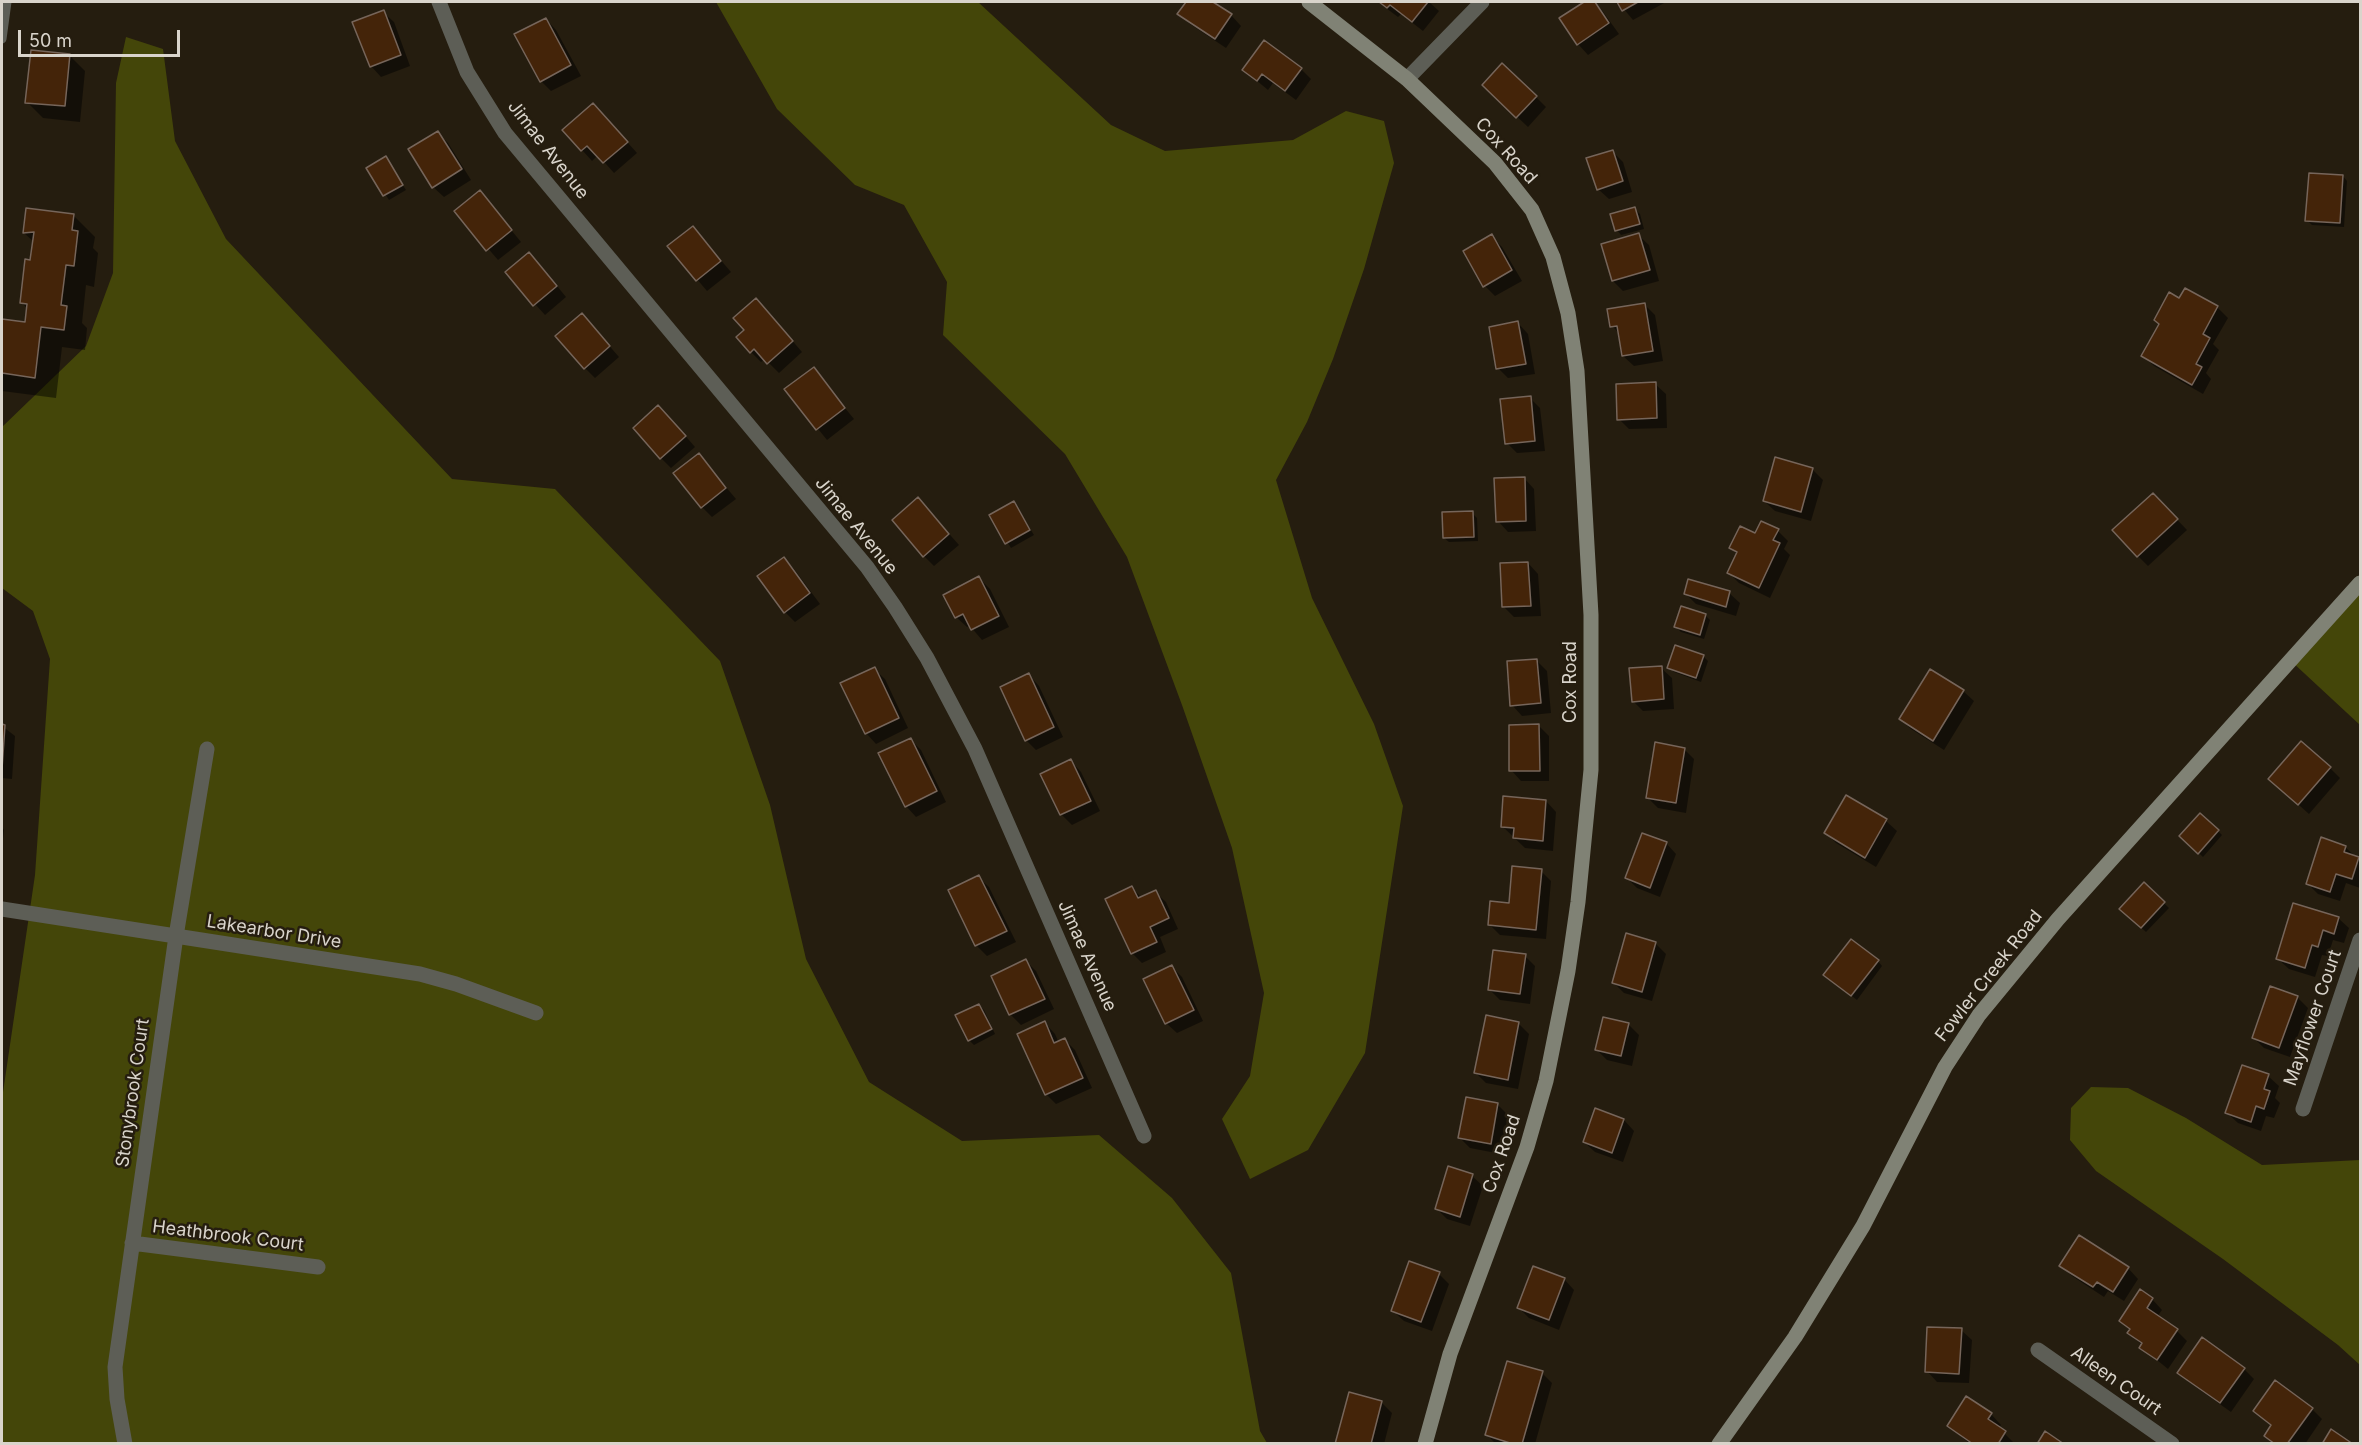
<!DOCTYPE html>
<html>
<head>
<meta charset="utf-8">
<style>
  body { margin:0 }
  #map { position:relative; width:2362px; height:1445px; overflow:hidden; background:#251d0f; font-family:Inter,sans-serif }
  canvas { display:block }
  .frame { position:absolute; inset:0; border:3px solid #d9d4cb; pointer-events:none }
  .scale { position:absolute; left:18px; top:30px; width:162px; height:27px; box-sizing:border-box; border:3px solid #d9d4cb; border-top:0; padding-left:8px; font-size:18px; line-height:21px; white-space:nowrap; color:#d9d4cb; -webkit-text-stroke:4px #251d0f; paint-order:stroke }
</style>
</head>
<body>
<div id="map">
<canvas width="2362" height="1445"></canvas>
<div class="frame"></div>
<div class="scale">50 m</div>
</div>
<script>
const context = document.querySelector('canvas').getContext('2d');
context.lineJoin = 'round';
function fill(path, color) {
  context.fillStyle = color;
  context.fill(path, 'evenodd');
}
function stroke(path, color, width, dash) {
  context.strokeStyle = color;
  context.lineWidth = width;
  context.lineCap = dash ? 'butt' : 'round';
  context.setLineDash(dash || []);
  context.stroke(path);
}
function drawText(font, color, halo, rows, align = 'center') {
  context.font = font + ' Inter,sans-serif';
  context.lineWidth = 5;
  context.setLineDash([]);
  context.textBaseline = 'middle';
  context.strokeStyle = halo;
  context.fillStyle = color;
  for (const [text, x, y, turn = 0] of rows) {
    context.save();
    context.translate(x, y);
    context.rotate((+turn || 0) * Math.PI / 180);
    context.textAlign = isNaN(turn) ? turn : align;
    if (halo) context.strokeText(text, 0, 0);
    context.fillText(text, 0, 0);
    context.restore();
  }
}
const forest = new Path2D(`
  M 716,2 L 978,2 L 1111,125 L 1165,151 L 1293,140 L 1346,111 L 1384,121 L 1394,163 L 1364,269 L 1333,359 L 1307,422 L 1276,480 L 1312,598 L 1374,724 L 1403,806 L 1365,1053 L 1308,1150 L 1250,1179 L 1222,1119 L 1250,1076 L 1264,993 L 1232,848 L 1182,705 L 1127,557 L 1065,454 L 943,335 L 947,282 L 904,205 L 855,185 L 777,109 Z
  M 126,37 L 163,49 L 175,141 L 226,239 L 452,479 L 555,489 L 720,661 L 770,805 L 806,959 L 869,1082 L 962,1141 L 1099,1135 L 1172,1198 L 1231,1273 L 1260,1431 L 1267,1443 L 2,1443 L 2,1099 L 35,875 L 50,659 L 33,611 L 2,588 L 2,427 L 86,346 L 113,273 L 116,83 Z
  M 2360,592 L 2360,725 L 2291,661 Z
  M 2091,1087 L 2128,1088 L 2186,1118 L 2262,1165 L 2360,1160 L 2360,1365 L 2338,1345 L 2223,1259 L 2096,1171 L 2070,1140 L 2071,1108 Z`);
const shadow = new Path2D(`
  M 1187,2 L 1210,2 L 1231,15 L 1241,26 L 1226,48 L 1190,24 L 1179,14 Z
  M 1378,2 L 1429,2 L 1439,11 L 1423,31 L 1401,14 L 1398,17 Z
  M 1586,2 L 1594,2 L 1601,9 L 1619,34 L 1588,55 L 1578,44 L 1561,19 Z
  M 1618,2 L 1666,2 L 1633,20 Z
  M 383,12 L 394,22 L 410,66 L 381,77 L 371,66 Z
  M 546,19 L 556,30 L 581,76 L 551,91 L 541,81 Z
  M 69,55 L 85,71 L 80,122 L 43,118 L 27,102 Z
  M 1301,69 L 1311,79 L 1296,100 L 1273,83 L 1268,90 L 1244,70 Z
  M 1494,95 L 1536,97 L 1546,107 L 1528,127 Z
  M 603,115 L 637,153 L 614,173 L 598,155 L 592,161 L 564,130 Z
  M 438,133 L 448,143 L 471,180 L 444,197 L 433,187 Z
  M 1612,151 L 1623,162 L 1632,192 L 1609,199 L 1598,189 Z
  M 385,158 L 406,190 L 389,200 L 368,168 Z
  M 2343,176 L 2347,181 L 2344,227 L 2312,225 L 2307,220 Z
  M 480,192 L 521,242 L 498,260 L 456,211 Z
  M 1635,209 L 1640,214 L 1644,229 L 1621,235 L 1617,230 Z
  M 27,210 L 73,215 L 95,237 L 93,248 L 98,253 L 94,287 L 86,285 L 82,323 L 87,328 L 85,350 L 62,347 L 56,398 L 2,391 L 2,320 L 26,323 L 28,309 L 22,303 L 34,242 L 24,233 Z
  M 693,228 L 731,272 L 707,291 L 669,246 Z
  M 1638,235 L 1649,245 L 1659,281 L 1623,291 L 1613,281 Z
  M 1491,236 L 1502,247 L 1522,281 L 1495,296 L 1485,286 Z
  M 539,264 L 566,297 L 545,315 L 507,273 Z
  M 2186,290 L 2217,307 L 2228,318 L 2213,344 L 2219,350 L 2206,373 L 2211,379 L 2203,394 L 2154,366 L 2143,356 Z
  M 1645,305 L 1655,315 L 1663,361 L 1634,366 L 1623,356 L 1620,334 L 1612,326 Z
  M 766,310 L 802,352 L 779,373 L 765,359 L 761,362 L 751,352 Z
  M 1518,323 L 1528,334 L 1535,374 L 1508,378 L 1498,368 Z
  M 592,326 L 619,357 L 595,378 L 585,368 Z
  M 813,369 L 854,419 L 827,440 L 786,389 Z
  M 1655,384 L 1666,394 L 1667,428 L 1629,429 L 1619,419 Z
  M 1530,398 L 1540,408 L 1545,451 L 1517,453 L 1507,443 Z
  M 669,417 L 695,447 L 671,468 L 661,458 Z
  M 699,455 L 736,499 L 712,517 L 702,507 Z
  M 1812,469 L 1823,480 L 1811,521 L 1775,511 L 1764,501 Z
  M 1524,478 L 1534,489 L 1536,531 L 1508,532 L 1498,521 Z
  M 1014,503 L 1034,535 L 1011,548 L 991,516 Z
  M 2163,505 L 2187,530 L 2148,566 L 2138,556 Z
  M 928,510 L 959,545 L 934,566 L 924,556 Z
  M 1472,513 L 1477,518 L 1478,541 L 1449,542 L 1444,538 Z
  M 1778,531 L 1788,541 L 1784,549 L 1790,555 L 1770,598 L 1739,583 L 1729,573 L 1737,554 L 1731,548 L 1756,535 Z
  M 784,558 L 794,569 L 820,604 L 795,622 L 785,612 Z
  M 1528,563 L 1538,574 L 1541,616 L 1514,617 L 1504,607 Z
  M 979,578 L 990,589 L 1009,627 L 982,640 L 970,626 L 967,627 L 956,617 Z
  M 1729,593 L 1740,603 L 1736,616 L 1696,604 L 1686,594 Z
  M 1705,615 L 1710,620 L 1704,639 L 1681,632 L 1676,627 Z
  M 1703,656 L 1708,661 L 1701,682 L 1674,672 L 1669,667 Z
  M 1537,661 L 1547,671 L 1551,713 L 1522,716 L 1512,705 Z
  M 1661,668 L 1672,678 L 1674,709 L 1643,711 L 1633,701 Z
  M 874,669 L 885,679 L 908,728 L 876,744 L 866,733 Z
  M 1029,675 L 1039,686 L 1063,737 L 1036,750 L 1026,740 Z
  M 1963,691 L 1974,701 L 1944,750 L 1911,729 L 1900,719 Z
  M 2,726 L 15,736 L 12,779 L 2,778 Z
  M 1539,726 L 1549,736 L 1549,781 L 1521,781 L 1511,770 Z
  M 911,740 L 921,750 L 946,802 L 916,817 L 906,806 Z
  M 1684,749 L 1694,759 L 1686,813 L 1658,808 L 1648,798 Z
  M 1071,761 L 1081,772 L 1100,811 L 1072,825 L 1061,814 L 1042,775 Z
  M 2330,768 L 2340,778 L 2309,814 L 2281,789 Z
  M 1846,797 L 1886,821 L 1897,831 L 1876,867 L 1836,843 L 1826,833 Z
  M 1546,801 L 1556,812 L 1553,851 L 1525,848 L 1502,826 Z
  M 2,827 L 4,830 L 2,847 Z
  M 2218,831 L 2222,835 L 2203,857 L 2181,836 Z
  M 1666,843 L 1676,854 L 1660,897 L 1637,888 L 1627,878 Z
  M 2345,847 L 2360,861 L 2360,888 L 2346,883 L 2340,901 L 2318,894 L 2307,883 Z
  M 1541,871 L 1551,881 L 1546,939 L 1500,935 L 1489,924 Z
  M 978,877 L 989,887 L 1016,942 L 987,956 L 977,946 L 950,891 Z
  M 2144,884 L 2169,908 L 2146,932 L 2121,909 Z
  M 1132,888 L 1142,898 L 1155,892 L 1166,902 L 1178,929 L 1160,937 L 1166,952 L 1142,963 L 1132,953 Z
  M 2338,918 L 2349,928 L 2344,943 L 2333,940 L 2328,956 L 2322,955 L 2315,977 L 2289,969 L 2278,959 Z
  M 1655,943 L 1666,954 L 1652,1001 L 1624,993 L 1614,983 Z
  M 1525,956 L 1535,966 L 1530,1004 L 1500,1000 L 1489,989 Z
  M 1026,961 L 1036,971 L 1054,1009 L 1021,1025 L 1010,1014 Z
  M 1878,961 L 1882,966 L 1857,1000 L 1830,979 Z
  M 1171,966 L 1182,977 L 1203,1021 L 1177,1033 L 1166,1023 Z
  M 2297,997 L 2308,1008 L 2290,1057 L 2264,1048 L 2253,1037 Z
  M 979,1005 L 984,1010 L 995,1034 L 974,1045 L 969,1040 Z
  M 1045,1023 L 1055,1034 L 1059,1043 L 1065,1040 L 1075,1050 L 1092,1088 L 1056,1104 L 1046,1094 Z
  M 1518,1023 L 1529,1034 L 1518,1089 L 1486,1083 L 1476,1073 Z
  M 1628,1024 L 1639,1035 L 1632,1066 L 1607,1060 L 1597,1050 Z
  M 2268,1076 L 2279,1086 L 2275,1098 L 2280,1103 L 2274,1118 L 2266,1116 L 2261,1131 L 2238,1123 L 2227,1113 Z
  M 1498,1105 L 1508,1115 L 1501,1154 L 1470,1148 L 1460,1138 Z
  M 1596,1110 L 1624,1120 L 1634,1131 L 1623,1162 L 1595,1152 L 1584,1142 Z
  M 1472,1176 L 1483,1186 L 1470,1226 L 1447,1219 L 1437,1209 Z
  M 2061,1266 L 2128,1268 L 2138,1279 L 2124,1301 L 2108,1291 L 2104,1297 L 2072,1276 Z
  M 1439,1274 L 1449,1284 L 1432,1331 L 1404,1321 L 1393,1311 Z
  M 1564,1279 L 1574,1290 L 1559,1330 L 1529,1318 L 1519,1308 Z
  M 2152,1299 L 2162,1310 L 2157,1317 L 2177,1331 L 2187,1341 L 2168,1369 L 2141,1347 L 2142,1345 L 2129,1333 L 2131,1331 L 2121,1321 Z
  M 1961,1330 L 1972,1340 L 1969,1383 L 1937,1382 L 1927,1371 Z
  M 2244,1369 L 2254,1379 L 2231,1412 L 2190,1383 L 2179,1373 Z
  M 1542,1373 L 1552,1383 L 1535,1444 L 1496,1444 L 1487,1435 Z
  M 1350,1394 L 1382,1403 L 1392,1413 L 1384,1444 L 1337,1444 Z
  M 2312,1409 L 2322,1419 L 2305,1444 L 2274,1444 L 2266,1435 L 2272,1427 L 2254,1411 Z
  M 1991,1414 L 2001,1425 L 1999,1428 L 2015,1444 L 1970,1444 L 1949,1426 Z`);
const building = new Path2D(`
  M 1186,2 L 1213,2 L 1232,14 L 1215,39 L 1177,14 Z
  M 1379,2 L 1428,2 L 1412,22 L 1390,5 L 1387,8 Z
  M 1584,2 L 1595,2 L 1609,23 L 1577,45 L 1559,18 Z
  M 1617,2 L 1638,2 L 1622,11 Z
  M 384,10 L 401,55 L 370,67 L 352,22 Z
  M 546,18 L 571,65 L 540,82 L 514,34 Z
  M 1264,40 L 1302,68 L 1285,91 L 1262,74 L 1257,81 L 1242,70 Z
  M 31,50 L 70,54 L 65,106 L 25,103 Z
  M 1502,63 L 1537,96 L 1516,118 L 1482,85 Z
  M 593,103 L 628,142 L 603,163 L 587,146 L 581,151 L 562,130 Z
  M 438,131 L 462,169 L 432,188 L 408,149 Z
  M 1613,150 L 1623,181 L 1597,190 L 1586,158 Z
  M 386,156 L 403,185 L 383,196 L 366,168 Z
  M 2309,173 L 2343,175 L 2340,223 L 2305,221 Z
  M 480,190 L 512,230 L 486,251 L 454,211 Z
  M 1635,207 L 1640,224 L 1615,231 L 1610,214 Z
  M 26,208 L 74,214 L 72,230 L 78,231 L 74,266 L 66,265 L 61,305 L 67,306 L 64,330 L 41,327 L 35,378 L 2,373 L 2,319 L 25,322 L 27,304 L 20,303 L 25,259 L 30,260 L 34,232 L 23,233 Z
  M 693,226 L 721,261 L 696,281 L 667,246 Z
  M 1639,233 L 1650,270 L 1612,281 L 1601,244 Z
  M 1492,234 L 1512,270 L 1483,287 L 1463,251 Z
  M 529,252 L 557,286 L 533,306 L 505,272 Z
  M 2185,288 L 2218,306 L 2203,334 L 2210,338 L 2196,364 L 2202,367 L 2192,385 L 2141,356 L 2159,324 L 2154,320 L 2169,292 L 2179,298 Z
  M 756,298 L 793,341 L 767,364 L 754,349 L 750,353 L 736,337 L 744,330 L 733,318 Z
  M 1645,303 L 1653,351 L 1622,356 L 1617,326 L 1610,327 L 1607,309 Z
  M 582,313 L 610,346 L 584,369 L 555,336 Z
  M 1518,321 L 1526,364 L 1496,369 L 1489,327 Z
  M 814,367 L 845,408 L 816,430 L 784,389 Z
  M 1656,382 L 1657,418 L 1617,420 L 1616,384 Z
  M 1531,396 L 1535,441 L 1505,444 L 1500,399 Z
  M 658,405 L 686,436 L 660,459 L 633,428 Z
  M 699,453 L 726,488 L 701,508 L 673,473 Z
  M 1775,457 L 1813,468 L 1801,512 L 1763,501 Z
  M 1525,477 L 1526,521 L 1496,522 L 1494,478 Z
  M 2153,493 L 2178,519 L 2137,557 L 2112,530 Z
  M 918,497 L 949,534 L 923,557 L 892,520 Z
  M 1014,501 L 1030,530 L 1005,544 L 989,515 Z
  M 1473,511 L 1474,537 L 1443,538 L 1442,512 Z
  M 1761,521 L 1779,529 L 1773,540 L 1780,543 L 1759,588 L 1727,573 L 1737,552 L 1729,548 L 1740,526 L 1755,533 Z
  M 784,557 L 810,593 L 784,613 L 757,576 Z
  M 1528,562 L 1531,606 L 1502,607 L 1500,563 Z
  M 979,576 L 999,616 L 971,630 L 963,614 L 955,618 L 943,595 Z
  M 1688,579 L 1730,591 L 1726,607 L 1684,594 Z
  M 1681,606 L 1706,614 L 1700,635 L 1674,627 Z
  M 1675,645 L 1704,655 L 1696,678 L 1667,668 Z
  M 1537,659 L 1541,703 L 1510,706 L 1507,661 Z
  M 1662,666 L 1664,699 L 1632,702 L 1629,668 Z
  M 875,667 L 899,718 L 865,734 L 840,683 Z
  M 1930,669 L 1964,690 L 1933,741 L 1899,719 Z
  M 1029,673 L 1054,727 L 1025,741 L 1000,687 Z
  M 2,724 L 5,725 L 2,769 Z
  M 1539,724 L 1540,771 L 1509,771 L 1509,725 Z
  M 911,738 L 937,791 L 905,807 L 878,753 Z
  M 2301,741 L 2331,767 L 2298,805 L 2268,779 Z
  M 1655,742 L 1685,748 L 1676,803 L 1646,798 Z
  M 1071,759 L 1091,801 L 1060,815 L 1040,774 Z
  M 1846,795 L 1887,819 L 1865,858 L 1824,833 Z
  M 1503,796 L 1546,800 L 1543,841 L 1513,838 L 1514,828 L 1501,827 Z
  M 2200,813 L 2219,830 L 2198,854 L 2179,836 Z
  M 1642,833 L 1667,842 L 1650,888 L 1625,878 Z
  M 2321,837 L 2346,846 L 2344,852 L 2359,857 L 2352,879 L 2336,874 L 2330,892 L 2306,884 Z
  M 1512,866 L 1542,869 L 1536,930 L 1488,925 L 1490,901 L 1509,903 Z
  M 979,875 L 1007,931 L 975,946 L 948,890 Z
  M 2144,882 L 2165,902 L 2141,928 L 2119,909 Z
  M 1132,886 L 1138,898 L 1156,890 L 1169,918 L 1150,927 L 1157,942 L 1131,954 L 1105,899 Z
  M 2293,903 L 2339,917 L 2334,934 L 2323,930 L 2318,947 L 2312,945 L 2305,968 L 2276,959 Z
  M 1626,933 L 1656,942 L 1642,992 L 1612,983 Z
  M 1851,939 L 1879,960 L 1851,996 L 1823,975 Z
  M 1493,950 L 1526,954 L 1520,994 L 1488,990 Z
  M 1026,959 L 1045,999 L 1009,1015 L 991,976 Z
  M 1172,965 L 1194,1010 L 1165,1024 L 1143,979 Z
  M 2270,986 L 2298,996 L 2279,1048 L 2252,1038 Z
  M 979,1004 L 992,1029 L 968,1041 L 955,1015 Z
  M 1486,1015 L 1519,1022 L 1508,1080 L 1474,1073 Z
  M 1603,1017 L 1629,1023 L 1621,1056 L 1595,1050 Z
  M 1045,1021 L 1054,1043 L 1065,1038 L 1083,1078 L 1045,1095 L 1017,1034 Z
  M 2242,1065 L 2269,1074 L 2264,1089 L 2270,1091 L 2264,1109 L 2256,1106 L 2251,1122 L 2225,1113 Z
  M 1466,1097 L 1498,1103 L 1491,1144 L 1458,1138 Z
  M 1595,1108 L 1624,1119 L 1612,1153 L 1583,1142 Z
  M 1448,1166 L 1473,1174 L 1460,1217 L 1435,1209 Z
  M 2079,1235 L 2129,1267 L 2113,1292 L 2097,1282 L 2093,1287 L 2059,1266 Z
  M 1409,1261 L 1440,1272 L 1421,1322 L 1391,1311 Z
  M 1533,1266 L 1565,1278 L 1549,1320 L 1517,1308 Z
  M 2140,1289 L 2153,1298 L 2147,1308 L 2178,1329 L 2157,1360 L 2139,1348 L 2142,1343 L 2127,1333 L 2130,1329 L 2119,1321 Z
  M 1927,1327 L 1962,1328 L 1959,1374 L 1925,1372 Z
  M 2202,1337 L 2245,1368 L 2220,1403 L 2177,1373 Z
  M 1507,1361 L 1543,1371 L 1522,1444 L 1513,1444 L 1485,1435 Z
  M 2275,1380 L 2313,1408 L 2287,1444 L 2275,1444 L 2264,1436 L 2271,1425 L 2253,1411 Z
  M 1349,1392 L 1382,1401 L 1371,1444 L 1335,1444 Z
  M 1966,1396 L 1992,1413 L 1988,1419 L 2006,1431 L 1998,1444 L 1973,1444 L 1947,1426 Z
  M 2331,1429 L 2353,1444 L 2322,1444 Z
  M 2045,1431 L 2064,1444 L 2037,1444 Z`);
const lane = new Path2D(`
  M 2,39 L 7,2`);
const street = new Path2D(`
  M 439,2 L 467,72 L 505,133 L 867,567 L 895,607 L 927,658 L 975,749 L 1144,1136
  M 1407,79 L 1482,2
  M 2,909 L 420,974 L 456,984 L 536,1013
  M 2303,1109 L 2360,940
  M 132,1243 L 318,1267
  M 2038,1350 L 2172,1444
  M 125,1444 L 117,1399 L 115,1367 L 176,936 L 207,749`);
const secondary = new Path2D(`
  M 1309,2 L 1407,79 L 1495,163 L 1532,210 L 1553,257 L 1568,313 L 1577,371 L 1591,615 L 1591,770 L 1578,902 L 1568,971 L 1546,1081 L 1527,1147 L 1450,1354 L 1425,1444
  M 1719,1444 L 1795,1337 L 1863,1226 L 1945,1067 L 1979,1015 L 2058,919 L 2360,583`);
const streetNames = [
  ["Jimae Avenue",548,150,52],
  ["Cox Road",1506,151,48],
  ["Jimae Avenue",856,526,51],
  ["Cox Road",1571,682,-90],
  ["Lakearbor Drive",274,932,9],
  ["Jimae Avenue",1087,956,66],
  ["Fowler Creek Road",1989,976,-52],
  ["Mayflower Court",2313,1018,-71],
  ["Stonybrook Court",133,1093,-82],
  ["Cox Road",1502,1154,-71],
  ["Heathbrook Court",228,1236,7],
  ["Alleen Court",2116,1381,35]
];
fill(forest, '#444609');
fill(shadow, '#0007');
fill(building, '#442409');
stroke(building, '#76655a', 1.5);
stroke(lane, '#5d5e56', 9);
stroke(street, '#5d5e56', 15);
stroke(secondary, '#808275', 15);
drawText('18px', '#d9d4cb', '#251d0f', streetNames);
</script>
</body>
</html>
